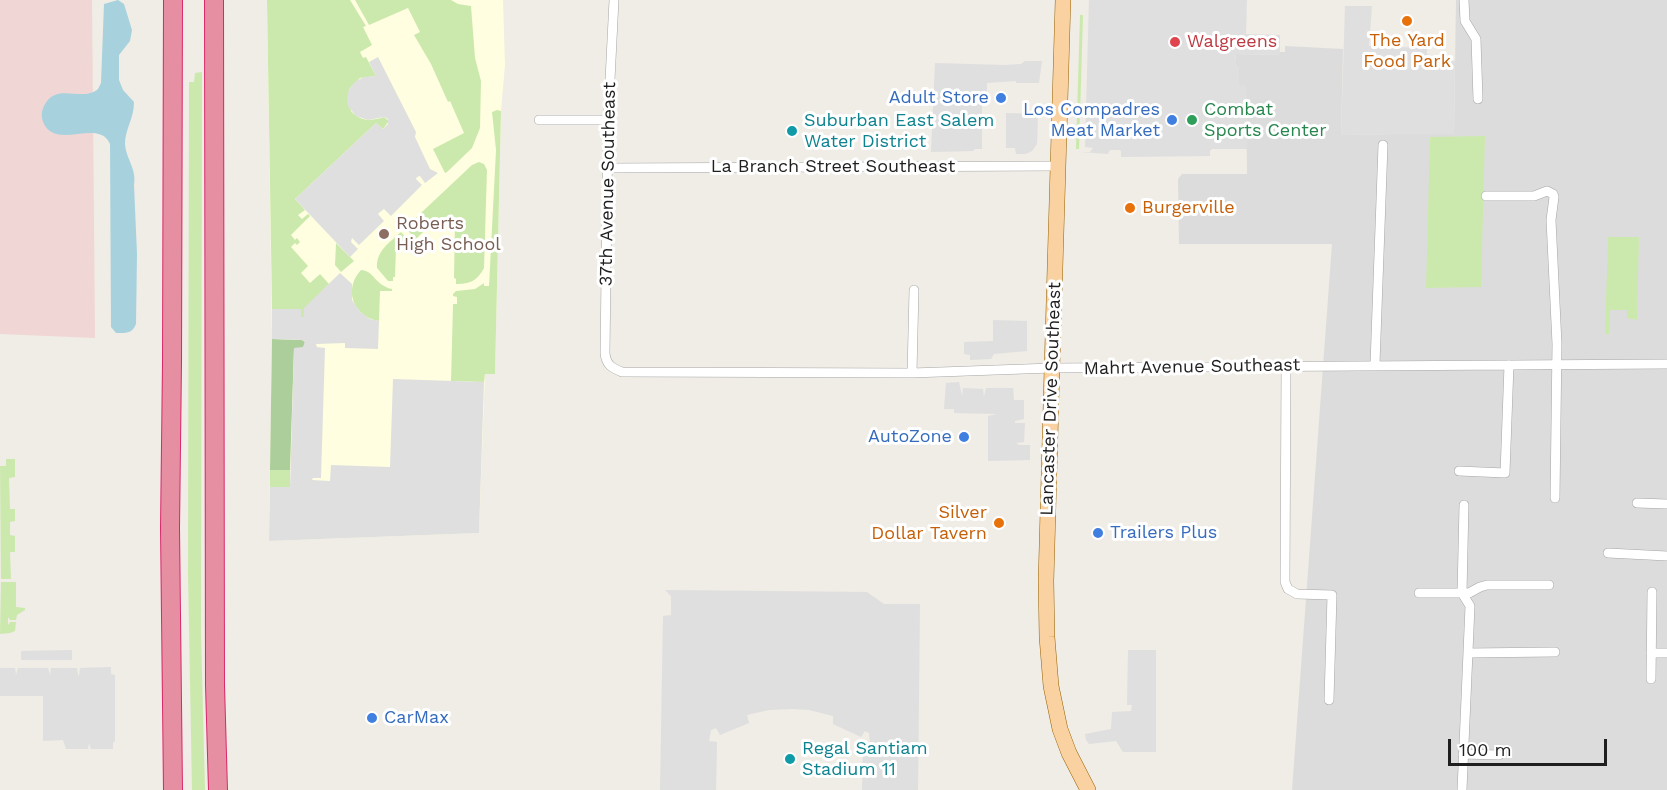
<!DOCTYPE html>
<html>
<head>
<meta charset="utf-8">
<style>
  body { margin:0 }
  #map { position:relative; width:1667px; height:790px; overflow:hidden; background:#f0ece6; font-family:"Work Sans",sans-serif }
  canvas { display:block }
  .scale { position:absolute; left:1448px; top:739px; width:159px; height:27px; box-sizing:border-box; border:3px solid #1f1f1f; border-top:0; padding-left:8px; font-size:18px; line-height:21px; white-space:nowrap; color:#1f1f1f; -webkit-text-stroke:4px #fff; paint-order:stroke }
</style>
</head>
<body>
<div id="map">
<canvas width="1667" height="790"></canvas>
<div class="scale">100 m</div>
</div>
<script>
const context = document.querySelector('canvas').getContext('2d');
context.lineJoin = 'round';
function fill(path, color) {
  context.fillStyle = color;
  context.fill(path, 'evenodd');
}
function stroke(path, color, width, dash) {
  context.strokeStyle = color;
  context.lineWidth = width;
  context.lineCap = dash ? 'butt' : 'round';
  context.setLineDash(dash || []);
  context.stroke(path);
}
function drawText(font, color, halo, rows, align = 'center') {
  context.font = font + ' "Work Sans",sans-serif';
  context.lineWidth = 6;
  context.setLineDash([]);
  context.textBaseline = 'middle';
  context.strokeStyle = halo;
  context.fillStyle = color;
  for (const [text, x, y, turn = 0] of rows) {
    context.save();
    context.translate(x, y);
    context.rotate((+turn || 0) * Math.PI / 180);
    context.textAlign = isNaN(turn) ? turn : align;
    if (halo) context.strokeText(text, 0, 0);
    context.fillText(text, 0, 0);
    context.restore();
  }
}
const residential = new Path2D(`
  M 1456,0 L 1667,0 L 1667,790 L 1292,790 L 1332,244 L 1179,244 L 1178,179 L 1182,174 L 1247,174 L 1246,87 L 1239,86 L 1239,69 L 1235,64 L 1236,54 L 1280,55 L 1280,52 L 1285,52 L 1285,46 L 1343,49 L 1341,135 L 1454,133 Z`);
const commercial = new Path2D(`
  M 0,0 L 92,0 L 95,338 L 0,334 Z`);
const education = new Path2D(`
  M 267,0 L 503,0 L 505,65 L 501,111 L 495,374 L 485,374 L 479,533 L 269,541 L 272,339 Z`);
const grass = new Path2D(`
  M 267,0 L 350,0 L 366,26 L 363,27 L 372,45 L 360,52 L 363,58 L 366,57 L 376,76 L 360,78 L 349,89 L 351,111 C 361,122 371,121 384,117 L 389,121 L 383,129 L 376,123 L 295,199 L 305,210 L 298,215 L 302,219 L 308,214 L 310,216 L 291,235 L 295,240 L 297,238 L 300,242 L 297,245 L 295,243 L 291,247 L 308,266 L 301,273 L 310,283 L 320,274 L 329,284 L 305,308 L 304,317 L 301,317 L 301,309 L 272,309 Z
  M 355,0 L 451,0 L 458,4 L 471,6 L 475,58 L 481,81 L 480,128 L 472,148 L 447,172 L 445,173 L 433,149 L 464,133 L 450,101 L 448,102 L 431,64 L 414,35 L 420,32 L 408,8 L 369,25 Z
  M 1080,15 L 1083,15 L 1079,149 L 1076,149 Z
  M 202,72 L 201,634 L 205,790 L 192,790 L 188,573 L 189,82 L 194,82 L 195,73 Z
  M 497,110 L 501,111 L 495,374 L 485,374 L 484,382 L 451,381 L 453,304 L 457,304 L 457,297 L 453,296 L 453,294 L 456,291 L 475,289 L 484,283 L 484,286 L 489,286 L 496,150 L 492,112 Z
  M 1485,136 L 1481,287 L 1426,288 L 1430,137 Z
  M 479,162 L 484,164 L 487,170 L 484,268 C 477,281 470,284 456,284 L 456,279 L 454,278 L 455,220 L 426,220 L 426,229 L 416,239 L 405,228 L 472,165 Z
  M 401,232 L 411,243 L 406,248 L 396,248 L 395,277 L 393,277 L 393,281 L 388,281 L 377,268 C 376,251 389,243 401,232 Z
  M 1608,237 L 1639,237 L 1637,320 L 1627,318 L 1627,310 L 1610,310 L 1609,334 L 1605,334 Z
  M 336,243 L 354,261 L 341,272 L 335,265 Z
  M 361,270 C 375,271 374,285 392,289 L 392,291 L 380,291 L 379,321 C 353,317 343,289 361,270 Z
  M 6,459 L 15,459 L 15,477 L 9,478 L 10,509 L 15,509 L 15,521 L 10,522 L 10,535 L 15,536 L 15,552 L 10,552 L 11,579 L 1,579 L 0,466 L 6,466 Z
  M 270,470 L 290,470 L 290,487 L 270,487 Z
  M 1,582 L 16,582 L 16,607 L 25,608 L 25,610 L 17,615 L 16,620 L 10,620 L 8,617 L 8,625 L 10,622 L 16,622 L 15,631 L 10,633 L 0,634 Z`);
const forest = new Path2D(`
  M 272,339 L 302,340 L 305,342 L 303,348 L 294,348 L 290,470 L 270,470 Z`);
const parking = new Path2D(`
  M 1089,0 L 1247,0 L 1246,34 L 1280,35 L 1280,55 L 1236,54 L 1235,64 L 1239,69 L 1239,85 L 1246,86 L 1247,149 L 1212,149 L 1210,151 L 1210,156 L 1121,157 L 1121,151 L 1119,150 L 1110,150 L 1108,154 L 1081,152 L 1090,152 L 1093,148 L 1085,147 Z
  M 1345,6 L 1372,6 L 1369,46 L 1427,48 L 1427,54 L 1447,61 L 1455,61 L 1454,134 L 1341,135 Z
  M 378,57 L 416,132 L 415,137 L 430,169 L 438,173 L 425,183 L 420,176 L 417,177 L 416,179 L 422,185 L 391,216 L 384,209 L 380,212 L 378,214 L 384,221 L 359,245 L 352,238 L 351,242 L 358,249 L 350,257 L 295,199 L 376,123 L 383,129 L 388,124 L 388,119 L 384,117 L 368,120 L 356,116 L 348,106 L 347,99 L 349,89 L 356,81 L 364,77 L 376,76 L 369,62 Z
  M 1025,61 L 1042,61 L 1039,83 L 1016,83 L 1016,81 L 987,83 L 987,92 L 982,93 L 982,149 L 975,149 L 973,151 L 931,152 L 935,63 L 1004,65 L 1021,64 Z
  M 1006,113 L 1038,114 L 1037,144 L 1032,151 L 1026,154 L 1016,154 L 1015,148 L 1006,148 Z
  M 340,273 L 352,284 L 352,300 L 360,312 L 370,319 L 379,321 L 378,349 L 345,348 L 345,343 L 316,344 L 317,347 L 325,348 L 321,478 L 313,478 L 312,480 L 330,481 L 331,465 L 390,467 L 393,379 L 484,382 L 479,533 L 269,541 L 270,487 L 290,487 L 294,348 L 303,347 L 305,342 L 302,340 L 272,339 L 272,309 L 301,309 L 301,317 L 304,317 L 304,308 Z
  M 993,320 L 1027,321 L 1027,351 L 994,354 L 991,359 L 970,360 L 970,355 L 964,354 L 964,342 L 993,341 Z
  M 959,382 L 962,396 L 963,388 L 983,389 L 984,397 L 986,388 L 1013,388 L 1014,400 L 1024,400 L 1024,419 L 1015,421 L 1015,423 L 1025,423 L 1024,442 L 1016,443 L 1019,445 L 1030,445 L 1030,460 L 988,461 L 988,416 L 997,414 L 954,413 L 954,409 L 944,409 L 946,383 Z
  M 665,590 L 867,592 L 884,604 L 920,604 L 918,790 L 862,790 L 863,744 L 870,744 L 869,733 L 865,731 L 861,737 L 833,724 L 833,716 L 809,710 L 793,709 L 769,710 L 747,715 L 749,723 L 720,735 L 716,728 L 711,730 L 709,741 L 717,742 L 716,790 L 660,790 L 663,616 L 671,615 L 671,596 Z
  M 72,650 L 72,660 L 21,660 L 21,651 Z
  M 1128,650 L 1156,650 L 1156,752 L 1123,752 L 1116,741 L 1089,744 L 1086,740 L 1085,734 L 1111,729 L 1112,712 L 1131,711 L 1132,705 L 1127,705 Z
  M 111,667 L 111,674 L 115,675 L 115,741 L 113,743 L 113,749 L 91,749 L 89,743 L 88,749 L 66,749 L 63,740 L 43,741 L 43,696 L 0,696 L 0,668 L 15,668 L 16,675 L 18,668 L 48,668 L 50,675 L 51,668 L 77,668 L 78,675 L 79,676 L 80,668 Z`);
const water = new Path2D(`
  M 118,0 L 124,4 L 132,30 L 130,41 L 119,55 L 119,80 L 123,90 L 134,102 C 134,119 125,129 125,144 C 126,159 137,169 134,185 L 137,254 L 136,324 C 132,334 126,333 116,333 L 111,327 L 110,144 C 99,118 57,150 44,124 C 41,118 41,112 44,106 C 56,81 82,103 98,89 L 101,83 L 104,4 Z`);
const minor = new Path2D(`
  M 614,0 L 608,120 L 605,353 C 606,365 612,368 622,372 L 912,373 L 1052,368 L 1667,364
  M 1464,0 L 1465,21 L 1476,39 L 1478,99
  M 539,120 L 608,120
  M 607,168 L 1058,166
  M 1486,196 L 1534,196 L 1547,191 L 1553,194 L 1554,197 L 1551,220 L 1557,344 L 1555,498
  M 1375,364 L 1383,145
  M 1286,366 L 1285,582 L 1288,589 L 1297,594 L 1332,595 L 1329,700
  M 912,373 L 914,290
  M 1459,471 L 1505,473 L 1509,365
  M 1637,503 L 1667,504
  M 1608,553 L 1667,556
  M 1419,593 L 1469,593 L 1480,587 L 1487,585 L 1549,585
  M 1469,653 L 1555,652
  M 1651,653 L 1667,653
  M 1651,679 L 1652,592
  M 1463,754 L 1499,755
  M 1462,790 L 1470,606 L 1462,593 L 1464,505`);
const primary = new Path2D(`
  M 1063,0 L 1052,368 L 1046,581 L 1047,637 L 1051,686 L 1060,729 L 1069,753 L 1088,790`);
const motorway = new Path2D(`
  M 173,0 L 172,363 L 170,528 L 173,790
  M 214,0 L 215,685 L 218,790`);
const markers = [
  [1407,21,6,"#e8710a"],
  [1175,42,6,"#e0444e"],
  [1001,98,6,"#3f7fe0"],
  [1172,120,6,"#3f7fe0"],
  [1192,120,6,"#2e9e5b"],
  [792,131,6,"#0f9aa8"],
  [1130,208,6,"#e8710a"],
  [384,234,6,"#8d6e63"],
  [964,437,6,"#3f7fe0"],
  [999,523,6,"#e8710a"],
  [1098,533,6,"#3f7fe0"],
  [372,718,6,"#3f7fe0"],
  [790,759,6,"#0f9aa8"]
];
const foodNames = [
  ["The Yard",1407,41],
  ["Food Park",1407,62],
  ["Burgerville",1142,208,"left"],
  ["Silver",987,513,"right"],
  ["Dollar Tavern",987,534,"right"]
];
const healthNames = [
  ["Walgreens",1187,42]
];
const shopNames = [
  ["Adult Store",989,98],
  ["Los Compadres",1160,110],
  ["Meat Market",1160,131],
  ["AutoZone",952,437],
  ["Trailers Plus",1110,533,"left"],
  ["CarMax",384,718,"left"]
];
const leisureNames = [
  ["Combat",1204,110],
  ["Sports Center",1204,131]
];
const cultureNames = [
  ["Suburban East Salem",804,121],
  ["Water District",804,142],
  ["Regal Santiam",802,749],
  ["Stadium 11",802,770]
];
const streetNames = [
  ["La Branch Street Southeast",833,167],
  ["37th Avenue Southeast",608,184,-89],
  ["Mahrt Avenue Southeast",1192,367,-1],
  ["Lancaster Drive Southeast",1051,399,-88]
];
const educationNames = [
  ["Roberts",396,224],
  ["High School",396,245]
];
fill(residential, '#dddcdc');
fill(commercial, '#f0d6d5');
fill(education, '#fffee0');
fill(grass, '#cce9ad');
fill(forest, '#acce9b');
fill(parking, '#dfdfdf');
fill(water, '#a7d2dd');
stroke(minor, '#a6a6a6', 10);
stroke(primary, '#986202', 16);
stroke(motorway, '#d8286a', 20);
stroke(minor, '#fff', 9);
stroke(primary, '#fad1a0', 15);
stroke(motorway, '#e68fa2', 18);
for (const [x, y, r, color] of markers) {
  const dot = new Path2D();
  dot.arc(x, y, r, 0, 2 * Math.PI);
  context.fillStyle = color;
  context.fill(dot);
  stroke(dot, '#fff', 2);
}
drawText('18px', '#c56008', '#fff', foodNames);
drawText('18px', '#be3a42', '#fff', healthNames, 'left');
drawText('18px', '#366cbe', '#fff', shopNames, 'right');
drawText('18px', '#27864d', '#fff', leisureNames, 'left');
drawText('18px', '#0d838f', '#fff', cultureNames, 'left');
drawText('18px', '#1f1f1f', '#fff', streetNames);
drawText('18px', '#785e54', '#fff', educationNames, 'left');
</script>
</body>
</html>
